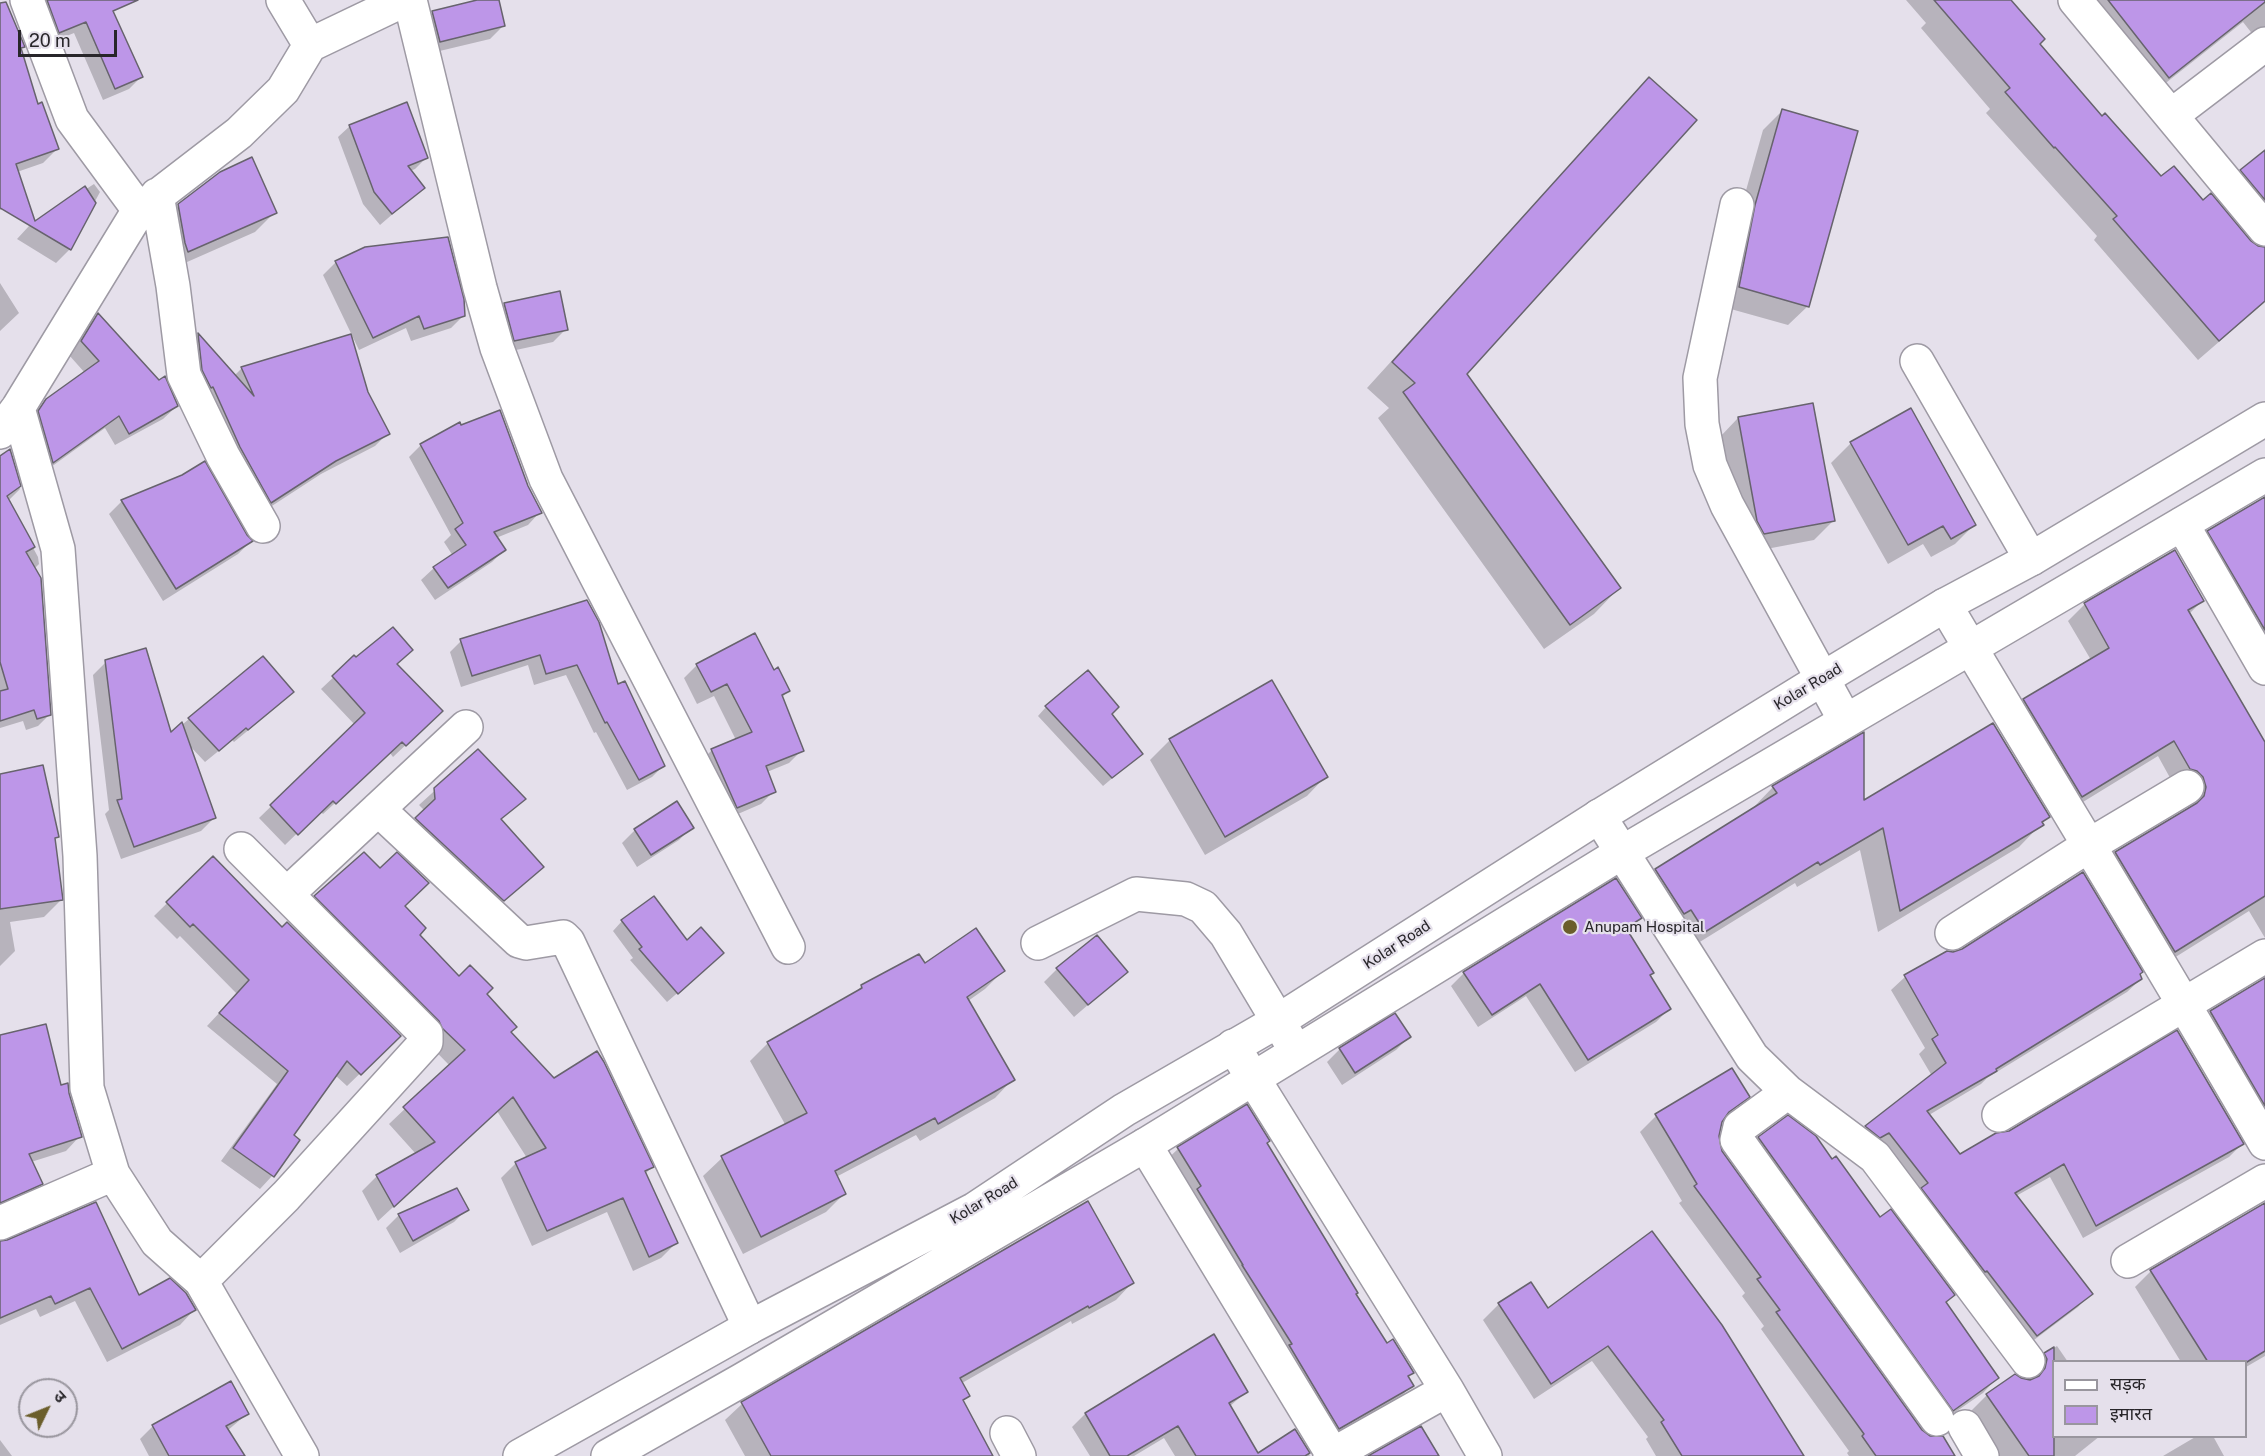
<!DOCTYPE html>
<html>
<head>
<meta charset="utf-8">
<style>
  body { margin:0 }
  #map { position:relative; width:2265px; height:1456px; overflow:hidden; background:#e5e0eb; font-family:"Public Sans","Noto Sans Devanagari",sans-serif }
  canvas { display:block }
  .legend { position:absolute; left:2052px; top:1360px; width:195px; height:78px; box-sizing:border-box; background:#e5e0eb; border:2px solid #99969e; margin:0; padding:8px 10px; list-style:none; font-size:18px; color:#28262a }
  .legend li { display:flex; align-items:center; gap:12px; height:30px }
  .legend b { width:30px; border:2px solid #99969e }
  .north { position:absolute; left:18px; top:1378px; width:60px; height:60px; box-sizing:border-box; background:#e5e0eb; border:2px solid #99969e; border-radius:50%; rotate:47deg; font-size:16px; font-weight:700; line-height:24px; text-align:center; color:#28262a }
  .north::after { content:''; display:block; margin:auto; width:21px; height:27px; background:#6b5e2b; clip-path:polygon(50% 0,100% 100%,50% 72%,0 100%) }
  .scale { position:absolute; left:18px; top:30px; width:99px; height:27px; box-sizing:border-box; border:3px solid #28262a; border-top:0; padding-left:8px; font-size:18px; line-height:21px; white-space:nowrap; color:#28262a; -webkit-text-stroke:4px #e5e0eb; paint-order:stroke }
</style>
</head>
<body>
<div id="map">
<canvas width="2265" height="1456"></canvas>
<ul class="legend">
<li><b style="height:8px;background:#fff"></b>सड़क</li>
<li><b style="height:16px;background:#bd96e8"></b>इमारत</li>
</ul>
<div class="north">उ</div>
<div class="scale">20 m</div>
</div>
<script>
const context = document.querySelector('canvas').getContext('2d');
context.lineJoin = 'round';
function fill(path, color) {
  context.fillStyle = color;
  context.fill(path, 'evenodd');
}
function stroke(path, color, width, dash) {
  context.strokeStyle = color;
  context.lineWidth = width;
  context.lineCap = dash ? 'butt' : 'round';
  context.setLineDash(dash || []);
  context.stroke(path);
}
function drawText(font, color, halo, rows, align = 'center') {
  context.font = font + ' "Public Sans",sans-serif';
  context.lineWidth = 4.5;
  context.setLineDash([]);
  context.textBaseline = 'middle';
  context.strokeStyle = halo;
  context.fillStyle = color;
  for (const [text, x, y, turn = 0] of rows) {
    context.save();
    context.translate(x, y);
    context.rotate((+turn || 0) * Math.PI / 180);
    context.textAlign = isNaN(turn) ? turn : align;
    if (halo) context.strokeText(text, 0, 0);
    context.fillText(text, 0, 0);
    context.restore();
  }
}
const shadow = new Path2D(`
  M 28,0 L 108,0 L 141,77 L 129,89 L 103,100 L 74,33 L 47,44 Z
  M 484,0 L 497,0 L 503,26 L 490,39 L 427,54 L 420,25 L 433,12 Z
  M 1906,0 L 2009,0 L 2038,44 L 2102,118 L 2161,179 L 2203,202 L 2250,242 L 2257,248 L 2264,249 L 2260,237 L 2221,191 L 2265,152 L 2265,302 L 2198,360 L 2094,240 L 2097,236 L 1986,113 L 1990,109 L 1921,28 L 1926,23 Z
  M 2064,0 L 2265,0 L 2265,50 L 2243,22 L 2148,97 Z
  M 8,5 L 23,46 L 19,50 L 37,106 L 57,149 L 43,163 L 17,172 L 10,206 L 0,210 L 0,8 Z
  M 1649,79 L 1465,374 L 1619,588 L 1594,614 L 1544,649 L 1378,418 L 1389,408 L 1367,388 L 1624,105 Z
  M 1782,111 L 1808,306 L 1788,325 L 1720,306 L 1736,226 L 1763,130 Z
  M 350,126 L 426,158 L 415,169 L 410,171 L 423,188 L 380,225 L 363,204 L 338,137 Z
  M 94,184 L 100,192 L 69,250 L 56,263 L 17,239 L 29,226 Z
  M 179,205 L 275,212 L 255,232 L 169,270 L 159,225 Z
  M 336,262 L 464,315 L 451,328 L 411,341 L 406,328 L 359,350 L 323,275 Z
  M 0,283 L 19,313 L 0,331 Z
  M 504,304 L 566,329 L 553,342 L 502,353 L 491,317 Z
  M 98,315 L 177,406 L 163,419 L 115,445 L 105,428 L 40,475 L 33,414 L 47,400 L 85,373 L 69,355 L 85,328 Z
  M 198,335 L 234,376 L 242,368 L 367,392 L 388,433 L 375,446 L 321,474 L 258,515 L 185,347 Z
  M 1910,410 L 1974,525 L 1955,544 L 1931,557 L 1923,544 L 1888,564 L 1831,463 L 1851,443 Z
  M 1738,418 L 1833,521 L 1814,540 L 1745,553 L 1719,438 Z
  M 421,445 L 527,486 L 540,512 L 528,525 L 496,538 L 504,550 L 492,562 L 435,600 L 421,580 L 434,568 L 453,556 L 444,542 L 451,535 L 409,457 Z
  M 9,452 L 20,489 L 8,501 L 38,557 L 39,564 L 35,568 L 50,714 L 38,726 L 26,730 L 23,721 L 0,728 L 0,458 Z
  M 2265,498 L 2265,672 L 2193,547 L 2208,532 Z
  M 122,501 L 251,541 L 238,554 L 163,601 L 109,514 Z
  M 2203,600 L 2189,614 L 2265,746 L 2265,938 L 2249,911 L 2158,968 L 2099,869 L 2116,853 L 2189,810 L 2190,803 L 2174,785 L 2158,756 L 2065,813 L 2008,717 L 2024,700 L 2091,660 L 2068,621 L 2085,604 Z
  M 587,602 L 618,686 L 663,766 L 652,777 L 627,790 L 596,732 L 594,733 L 566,675 L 534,685 L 528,665 L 461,687 L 450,652 L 461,641 Z
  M 354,658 L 396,665 L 429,723 L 393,757 L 390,753 L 323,814 L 320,811 L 285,845 L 259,818 L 355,725 L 321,689 Z
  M 106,662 L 170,735 L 189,719 L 279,705 L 234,742 L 232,740 L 205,762 L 189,745 L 214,818 L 201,831 L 121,859 L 105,814 L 109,810 L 93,675 Z
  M 697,665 L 773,672 L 789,691 L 781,698 L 802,750 L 789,763 L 767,772 L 774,791 L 761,804 L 724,820 L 699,763 L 712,750 L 736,740 L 714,696 L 697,704 L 684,678 Z
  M 1046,707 L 1110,714 L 1141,754 L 1103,786 L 1038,716 Z
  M 1170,740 L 1326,776 L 1307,796 L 1205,855 L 1150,760 Z
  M 478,751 L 512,810 L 500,820 L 542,867 L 492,911 L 405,830 L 425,811 L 419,805 Z
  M 0,776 L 57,837 L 54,840 L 61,900 L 44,917 L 10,922 L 15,951 L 0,966 Z
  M 1773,787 L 1863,803 L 2048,817 L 2019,847 L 1878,932 L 1860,850 L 1797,887 L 1795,883 L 1682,953 L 1634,893 L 1656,871 L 1751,810 Z
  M 692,827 L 679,840 L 637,867 L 622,843 L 635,830 Z
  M 213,858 L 282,929 L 399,1036 L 347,1086 L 335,1075 L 292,1136 L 298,1141 L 272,1176 L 260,1189 L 221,1161 L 277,1084 L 207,1026 L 237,994 L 180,936 L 177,939 L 154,916 Z
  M 315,897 L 403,906 L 418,935 L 459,978 L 484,994 L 509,1032 L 554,1080 L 652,1167 L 645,1174 L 676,1243 L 661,1258 L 633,1271 L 607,1212 L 532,1246 L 501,1178 L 516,1163 L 527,1158 L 497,1111 L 378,1221 L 362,1191 L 377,1176 L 416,1154 L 389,1124 L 450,1066 L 300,912 Z
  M 1640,918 L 1626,931 L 1649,976 L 1669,1009 L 1656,1022 L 1575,1072 L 1526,996 L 1478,1027 L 1451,986 L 1464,973 Z
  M 622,921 L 712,963 L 667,1002 L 630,960 L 633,958 L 613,931 Z
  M 1948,952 L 2138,975 L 2141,979 L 2127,992 L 1987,1078 L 1981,1084 L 1929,1115 L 1960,1156 L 2242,1144 L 2229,1157 L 2083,1238 L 2050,1177 L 2016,1196 L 2091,1293 L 2078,1307 L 2022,1349 L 1853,1140 L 1866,1127 L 1932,1076 L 1919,1054 L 1925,1048 L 1891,990 L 1905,977 Z
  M 924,965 L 1003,971 L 985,989 L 968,1001 L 1013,1079 L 995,1098 L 920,1141 L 916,1135 L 836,1177 L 844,1194 L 826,1212 L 743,1254 L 703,1176 L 722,1158 L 786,1126 L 750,1061 L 768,1043 L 852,995 L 862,986 Z
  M 1057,969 L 1126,972 L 1074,1017 L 1044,982 Z
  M 2265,980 L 2265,1141 L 2194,1028 L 2211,1012 Z
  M 1395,1016 L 1409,1037 L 1396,1050 L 1342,1085 L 1327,1062 L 1340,1049 Z
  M 0,1037 L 60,1087 L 80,1136 L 66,1151 L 31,1162 L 41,1184 L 27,1198 L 0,1210 Z
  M 1748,1097 L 1722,1120 L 1717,1136 L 1720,1151 L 1921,1431 L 1953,1456 L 1849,1456 L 1847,1453 L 1849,1451 L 1761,1329 L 1764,1326 L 1742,1296 L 1745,1293 L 1679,1203 L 1682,1201 L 1640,1132 L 1656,1116 Z
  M 1247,1106 L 1265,1144 L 1354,1295 L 1386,1345 L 1412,1373 L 1407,1378 L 1412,1385 L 1397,1401 L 1323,1444 L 1162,1164 L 1178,1149 Z
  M 1759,1138 L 1832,1161 L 1880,1219 L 1953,1295 L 1945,1304 L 1997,1378 L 1983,1393 L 1938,1424 L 1744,1153 Z
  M 1087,1204 L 1132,1283 L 1116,1300 L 1072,1324 L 1071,1321 L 962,1383 L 969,1396 L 962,1402 L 991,1456 L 745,1456 L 725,1420 L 742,1404 Z
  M 2265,1204 L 2265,1356 L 2246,1367 L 2246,1362 L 2181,1362 L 2135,1287 L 2151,1271 Z
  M 467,1209 L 454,1222 L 400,1253 L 386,1228 L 399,1215 Z
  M 0,1243 L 138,1297 L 194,1310 L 180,1325 L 107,1362 L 75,1301 L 40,1317 L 36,1309 L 0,1325 Z
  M 1499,1304 L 1548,1310 L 1802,1456 L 1656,1456 L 1646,1439 L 1648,1437 L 1592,1361 L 1534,1399 L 1483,1320 Z
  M 2057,1346 L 2068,1362 L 2054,1362 L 2054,1436 L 2100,1436 L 2075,1456 L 1995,1456 L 1967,1415 L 1986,1396 L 2015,1376 L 2028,1381 L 2026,1374 L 2045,1354 Z
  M 1150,1376 L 1246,1392 L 1229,1407 L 1258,1456 L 1295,1431 L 1310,1456 L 1175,1456 L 1164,1438 L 1134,1456 L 1090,1456 L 1072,1427 L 1085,1414 Z
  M 247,1414 L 227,1431 L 243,1456 L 149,1456 L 140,1439 L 153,1426 Z
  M 2197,1436 L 2213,1436 L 2224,1456 L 2163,1456 Z
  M 0,1440 L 12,1456 L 0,1456 Z`);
const building = new Path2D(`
  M 47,0 L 138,0 L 113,11 L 143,77 L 115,89 L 86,22 L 59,33 Z
  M 477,0 L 499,0 L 505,26 L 440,42 L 432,11 Z
  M 1934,0 L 2011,0 L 2045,39 L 2040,44 L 2102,116 L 2105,113 L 2161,176 L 2174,166 L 2203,200 L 2211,193 L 2251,241 L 2258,246 L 2265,247 L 2265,301 L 2219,341 L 2113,219 L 2117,216 L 2055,147 L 2054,148 L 2005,92 L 2010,88 Z
  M 2108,0 L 2265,0 L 2265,2 L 2169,78 Z
  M 6,2 L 25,47 L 21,48 L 38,104 L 42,102 L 59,149 L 16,164 L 35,221 L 85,186 L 96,203 L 71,250 L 0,208 L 0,3 Z
  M 1649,77 L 1697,120 L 1467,374 L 1621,588 L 1570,625 L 1403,392 L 1415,383 L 1392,362 Z
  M 407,102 L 428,158 L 408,166 L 425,188 L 392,214 L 374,192 L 349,125 Z
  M 1782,109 L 1858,131 L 1809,307 L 1739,287 L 1755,205 Z
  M 2265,150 L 2265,200 L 2240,170 Z
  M 252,157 L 277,213 L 188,252 L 185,243 L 178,204 L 220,172 Z
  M 448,237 L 464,299 L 465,316 L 424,329 L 419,316 L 373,338 L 335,261 L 365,247 Z
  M 560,291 L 568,330 L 514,341 L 504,303 Z
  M 98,313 L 159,380 L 165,376 L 178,406 L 129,434 L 119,416 L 53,463 L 38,411 L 46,399 L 99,361 L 81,341 Z
  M 198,333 L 254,396 L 241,367 L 351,334 L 368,392 L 390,434 L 336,461 L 271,503 L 240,447 L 213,387 L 211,388 L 202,370 Z
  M 1813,403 L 1835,521 L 1764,534 L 1757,521 L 1738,417 Z
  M 1911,408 L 1976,525 L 1951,539 L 1943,526 L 1908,545 L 1850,442 Z
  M 500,410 L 528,486 L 542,513 L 494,532 L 506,550 L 448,588 L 433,567 L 466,545 L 455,529 L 463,523 L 420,444 L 460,422 L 461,425 Z
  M 10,449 L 21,486 L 7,496 L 35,547 L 26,552 L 41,578 L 51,715 L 37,719 L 34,710 L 0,721 L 0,691 L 8,689 L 0,662 L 0,456 Z
  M 205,461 L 247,535 L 253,541 L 176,589 L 121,500 L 182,475 Z
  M 2265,497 L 2265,630 L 2207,531 Z
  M 2175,550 L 2204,601 L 2188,610 L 2265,742 L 2265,896 L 2175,952 L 2115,852 L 2197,803 L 2204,796 L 2206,787 L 2203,777 L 2197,771 L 2190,769 L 2174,741 L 2082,797 L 2023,699 L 2109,648 L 2084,603 Z
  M 587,600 L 599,622 L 618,684 L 625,681 L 665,766 L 639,780 L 607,722 L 605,723 L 577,665 L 546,674 L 540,655 L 472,676 L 460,639 Z
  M 393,627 L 413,650 L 397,664 L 443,711 L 406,746 L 402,742 L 336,804 L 333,801 L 298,835 L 270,805 L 365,713 L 332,676 L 354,655 L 356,657 Z
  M 755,633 L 774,670 L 778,667 L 790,691 L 782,695 L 804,751 L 766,766 L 776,792 L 737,808 L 711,749 L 752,732 L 727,684 L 711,692 L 696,664 Z
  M 146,648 L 171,732 L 182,722 L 216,818 L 134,847 L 117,800 L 122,799 L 105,660 Z
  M 263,656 L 294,692 L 248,730 L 246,728 L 219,751 L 188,718 Z
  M 1088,670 L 1119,707 L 1112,714 L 1143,754 L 1112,778 L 1045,706 Z
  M 1272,680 L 1328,777 L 1225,837 L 1169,739 Z
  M 1993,723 L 2050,817 L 2042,822 L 2044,825 L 1900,911 L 1883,828 L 1820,865 L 1818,862 L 1705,932 L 1691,910 L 1684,914 L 1655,869 L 1777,793 L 1772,786 L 1864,732 L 1864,800 Z
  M 478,749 L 526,799 L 501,819 L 544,867 L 504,901 L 415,818 L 435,799 L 434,788 Z
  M 43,765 L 59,837 L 55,838 L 63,900 L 0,909 L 0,774 Z
  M 677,801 L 694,828 L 651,855 L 634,829 Z
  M 364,852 L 380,868 L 397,852 L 429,883 L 405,906 L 426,928 L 420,935 L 459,976 L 470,965 L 493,988 L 487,994 L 517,1027 L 511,1032 L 554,1078 L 597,1051 L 604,1062 L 654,1167 L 645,1171 L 678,1243 L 649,1257 L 623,1198 L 547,1231 L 515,1162 L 546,1148 L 513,1097 L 394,1207 L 376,1175 L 435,1142 L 403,1107 L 465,1050 L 442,1028 L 439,1021 L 314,896 Z
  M 213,856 L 282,927 L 287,922 L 401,1036 L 361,1075 L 347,1061 L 294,1135 L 300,1140 L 274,1177 L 233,1148 L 288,1071 L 219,1013 L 249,980 L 193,924 L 190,927 L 166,902 Z
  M 2083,872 L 2143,972 L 2140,974 L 2142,979 L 1996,1069 L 1997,1071 L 1927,1111 L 1960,1154 L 1996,1133 L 2009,1131 L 2177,1030 L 2244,1144 L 2096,1226 L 2064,1164 L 2015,1193 L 2093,1294 L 2037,1336 L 1987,1271 L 1985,1272 L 1921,1188 L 1928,1183 L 1889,1133 L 1880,1138 L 1865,1126 L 1946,1063 L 1932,1039 L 1938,1035 L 1904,975 L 1947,951 L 1953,952 L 1962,949 Z
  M 1616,878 L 1642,918 L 1626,928 L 1654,973 L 1650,975 L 1671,1009 L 1588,1060 L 1540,984 L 1492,1015 L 1463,972 Z
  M 654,896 L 687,940 L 701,927 L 724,953 L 678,994 L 639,949 L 642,947 L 621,920 Z
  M 976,928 L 1005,971 L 967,997 L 1015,1080 L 938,1124 L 935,1118 L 835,1171 L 846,1194 L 761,1237 L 721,1156 L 807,1113 L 767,1042 L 862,988 L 861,985 L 919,954 L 925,963 Z
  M 1097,935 L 1128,972 L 1088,1005 L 1056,968 Z
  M 2265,978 L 2265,1106 L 2210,1011 Z
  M 1395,1013 L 1411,1037 L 1355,1073 L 1339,1048 Z
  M 46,1024 L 61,1085 L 68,1083 L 69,1093 L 82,1137 L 29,1154 L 43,1184 L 0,1203 L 0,1035 Z
  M 1732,1068 L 1750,1097 L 1729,1112 L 1722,1122 L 1719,1136 L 1722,1151 L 1922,1430 L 1930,1436 L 1943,1436 L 1955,1456 L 1876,1456 L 1862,1436 L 1864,1434 L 1776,1312 L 1780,1310 L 1757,1279 L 1761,1277 L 1694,1186 L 1697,1184 L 1655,1114 Z
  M 1247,1104 L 1270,1141 L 1267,1143 L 1358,1293 L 1356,1294 L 1387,1343 L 1393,1339 L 1414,1373 L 1408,1376 L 1414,1386 L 1339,1429 L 1289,1345 L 1292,1344 L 1242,1265 L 1243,1265 L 1197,1189 L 1201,1186 L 1177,1147 Z
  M 1788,1115 L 1816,1136 L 1832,1159 L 1836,1156 L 1880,1217 L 1891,1209 L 1955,1295 L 1946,1302 L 1999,1378 L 1953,1411 L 1758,1137 Z
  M 457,1188 L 469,1210 L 413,1241 L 398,1214 Z
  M 1088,1201 L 1134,1283 L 1089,1308 L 1088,1306 L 960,1378 L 970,1396 L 963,1400 L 993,1456 L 771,1456 L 741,1402 Z
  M 96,1202 L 139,1295 L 170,1278 L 186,1293 L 196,1310 L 122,1349 L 90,1288 L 55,1304 L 51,1296 L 0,1318 L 0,1241 L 7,1240 Z
  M 2265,1203 L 2265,1351 L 2247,1362 L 2208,1362 L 2150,1270 Z
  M 1652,1231 L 1722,1325 L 1804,1456 L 1682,1456 L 1661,1422 L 1664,1420 L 1608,1346 L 1551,1384 L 1498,1303 L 1531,1282 L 1548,1308 Z
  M 1214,1334 L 1248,1392 L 1229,1403 L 1258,1453 L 1295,1429 L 1310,1453 L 1305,1456 L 1196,1456 L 1178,1426 L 1127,1456 L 1110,1456 L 1085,1413 Z
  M 2054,1347 L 2054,1456 L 2029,1456 L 1986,1394 L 2015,1374 L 2021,1378 L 2030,1380 L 2039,1376 L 2045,1368 L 2047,1359 L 2044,1353 Z
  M 231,1381 L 249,1414 L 226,1426 L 245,1456 L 169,1456 L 152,1425 Z
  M 1421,1426 L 1439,1456 L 1368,1456 Z`);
const minor = new Path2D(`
  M 27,0 L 72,119 L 139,210
  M 283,0 L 310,45
  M 410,0 L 480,288 L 497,348 L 546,479 L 788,947
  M 2075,0 L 2265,229
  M 2172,115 L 2265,44
  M 157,195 L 173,286 L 184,375 L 223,456 L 263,526
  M 1737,205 L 1700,378 L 1702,424 L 1710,465 L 1727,505 L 1845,720
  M 1917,361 L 2031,559
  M 18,408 L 58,549 L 80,856 L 87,1088 L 113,1174 L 157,1242 L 201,1281 L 302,1456
  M 0,432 L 18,408 L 139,210 L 239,133 L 283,90 L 310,45 L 404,0
  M 2182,524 L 2265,668
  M 1945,605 C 2051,784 2161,962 2265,1143
  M 378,809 L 519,941 L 526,943 L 563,937 L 568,942 L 750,1327
  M 1599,816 L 1752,1057 L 1788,1092 L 1875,1157 L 2028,1361
  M 287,894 L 466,727
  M 1952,933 L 2088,846 L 2187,787
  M 1038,943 L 1136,894 L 1186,899 L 1203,907 L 1226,934 L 1296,1051
  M 1233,1046 L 1447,1390 L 1485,1456
  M 1788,1092 L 1740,1127 L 1737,1140 L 1937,1419
  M 1999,1115 L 2265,956
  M 1145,1145 L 1333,1455
  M 0,1223 L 113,1174
  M 2128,1261 L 2265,1181
  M 201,1281 L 286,1196 L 426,1042 L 426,1034 L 241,849
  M 1965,1427 L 1982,1456
  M 1007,1433 L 1019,1456
  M 1330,1456 L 1447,1390`);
const major = new Path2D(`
  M 520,1456 L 750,1327 L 975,1209 L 1124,1110 L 1278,1021 L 1598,817 L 1822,679 L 1945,605 L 2031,559 L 2265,419
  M 608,1456 L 742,1380 L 1145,1145 L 1621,853 L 2265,475`);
const markers = [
  [1570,927,8,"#6b5e2b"]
];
const streetNames = [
  ["Kolar Road",1808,687,-31],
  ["Kolar Road",1397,945,-33],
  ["Kolar Road",984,1201,-31]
];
const poiNames = [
  ["Anupam Hospital",1584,927]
];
fill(shadow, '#0003');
fill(building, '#bd96e8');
stroke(building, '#67636d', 1.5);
stroke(minor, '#9e9aa4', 36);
stroke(major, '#9e9aa4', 36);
stroke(minor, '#fff', 33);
stroke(major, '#fff', 33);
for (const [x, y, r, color] of markers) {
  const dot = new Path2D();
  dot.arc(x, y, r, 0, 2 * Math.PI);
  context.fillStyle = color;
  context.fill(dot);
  stroke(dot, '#e5e0eb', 2);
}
drawText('15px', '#28262a', '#e5e0eb', streetNames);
drawText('15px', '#28262a', '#e5e0eb', poiNames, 'left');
</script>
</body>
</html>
